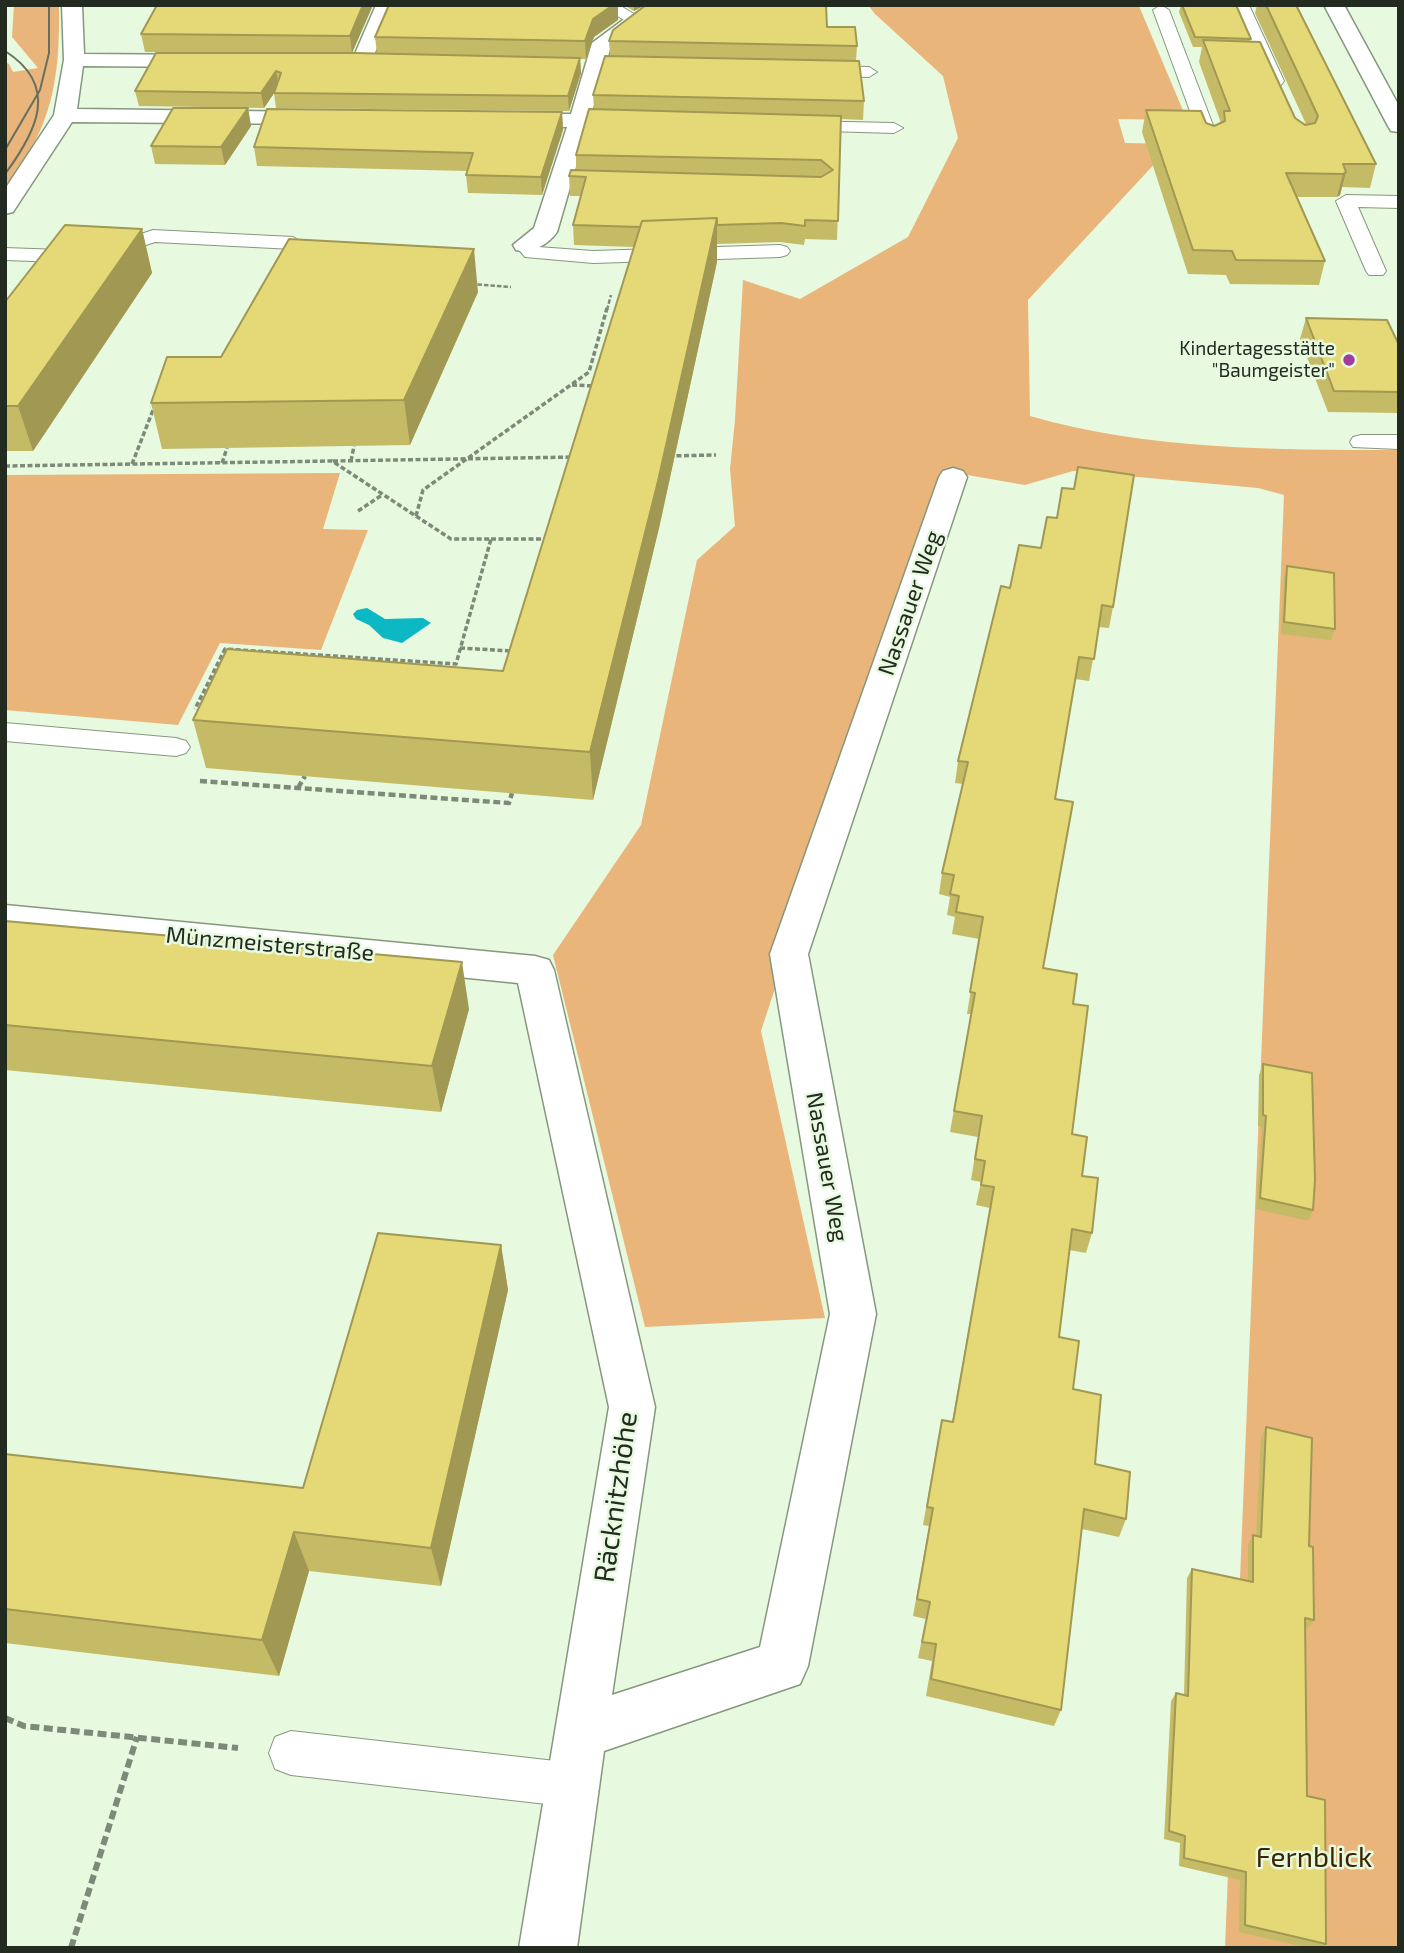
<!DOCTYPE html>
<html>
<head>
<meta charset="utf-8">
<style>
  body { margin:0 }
  #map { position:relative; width:1404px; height:1953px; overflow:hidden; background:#e7f9df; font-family:"Exo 2",sans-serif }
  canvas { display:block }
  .frame { position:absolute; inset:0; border:7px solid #232a20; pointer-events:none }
</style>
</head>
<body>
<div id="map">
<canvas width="1404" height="1953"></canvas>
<div class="frame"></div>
</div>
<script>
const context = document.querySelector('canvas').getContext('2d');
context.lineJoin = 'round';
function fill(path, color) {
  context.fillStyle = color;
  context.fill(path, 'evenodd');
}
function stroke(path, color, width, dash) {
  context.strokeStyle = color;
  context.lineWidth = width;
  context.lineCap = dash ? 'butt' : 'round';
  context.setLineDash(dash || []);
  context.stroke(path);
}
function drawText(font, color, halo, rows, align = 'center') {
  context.font = font + ' "Exo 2",sans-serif';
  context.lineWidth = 5;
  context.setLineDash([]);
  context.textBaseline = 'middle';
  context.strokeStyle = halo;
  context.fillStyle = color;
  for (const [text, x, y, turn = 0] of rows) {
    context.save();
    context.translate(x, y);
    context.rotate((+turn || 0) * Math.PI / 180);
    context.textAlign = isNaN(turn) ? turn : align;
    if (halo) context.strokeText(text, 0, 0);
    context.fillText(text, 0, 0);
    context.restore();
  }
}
const green = new Path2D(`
  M 14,5 L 59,5 C 60,78 53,128 5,186 L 5,62 L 9,64 L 13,72 L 38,68 L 12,37 Z
  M 868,5 L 1226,5 L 1227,8 L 1139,6 L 1187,120 L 1118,119 L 1125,143 L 1173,144 L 1028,300 L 1030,416 C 1147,450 1278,450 1399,450 L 1399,1948 L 1225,1948 L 1284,495 L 1258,488 L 1073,471 L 1025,485 L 944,471 L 761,1031 L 825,1318 L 645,1327 L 553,955 L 641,825 L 697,560 L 735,526 L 730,469 L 735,420 L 743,280 L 800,299 L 908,237 L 958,138 L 943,76 L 875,14 Z
  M 340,473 L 323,529 L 368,530 L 321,650 L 220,643 L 178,725 L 5,710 L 5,475 Z`);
const water = new Path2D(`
  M 367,608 L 385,619 L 423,618 L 431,623 L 402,643 L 383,638 L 369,625 L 356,619 L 353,614 L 357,610 Z`);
const pathFar3 = new Path2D(`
  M 471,284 L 511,287
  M 607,310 L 611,295`);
const pathFar2 = new Path2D(`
  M 572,385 L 595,386
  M 669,456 L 716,455
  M 333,461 L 573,457
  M 351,461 L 354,446
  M 222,463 L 227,448
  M 132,464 L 155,405
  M 5,466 L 332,461 L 451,539 L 491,539 L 456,664 L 225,649 L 195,709
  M 358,511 L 382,495
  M 416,516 L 423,490 L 589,372 L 607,308
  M 491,539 L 549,539
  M 460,648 L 512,651`);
const pathFar1 = new Path2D(`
  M 200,781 L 509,803 L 512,793
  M 298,788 L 305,776`);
const path = new Path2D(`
  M 5,1718 L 24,1726 L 238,1748
  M 71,1948 L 137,1737`);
const lane = new Path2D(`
  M 599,5 L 619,5 L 634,14 L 650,5 L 670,5 L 672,8 L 634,26 Z
  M 1161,5 L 1169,10 L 1219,141 L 1216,145 L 1210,146 L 1201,141 L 1153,10 Z
  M 1233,5 L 1249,5 L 1284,81 L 1281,85 L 1275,86 L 1266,81 Z
  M 818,66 L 869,67 L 877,72 L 869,77 L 812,75 L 810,71 Z
  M 798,121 L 894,123 L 903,128 L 894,133 L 792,130 L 789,126 L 792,122 Z
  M 1346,195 L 1399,196 L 1399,208 L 1358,207 L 1386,271 L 1383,275 L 1369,275 L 1366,271 L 1336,201 Z
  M 153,230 L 293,237 L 303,243 L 293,249 L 155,242 L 111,257 L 61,262 L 5,260 L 5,248 L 61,250 L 108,245 Z
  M 525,239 L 532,241 L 538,247 L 593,251 L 780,245 L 787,247 L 790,251 L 787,255 L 780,257 L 593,263 L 525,257 L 515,245 L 518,241 Z
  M 1361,435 L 1399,435 L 1399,449 L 1353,447 L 1350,442 L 1353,437 Z
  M 5,723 L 176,738 L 186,741 L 190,747 L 186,753 L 176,756 L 5,741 Z
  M 291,1731 L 573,1763 L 589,1769 L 595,1785 L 589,1801 L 573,1807 L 291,1775 L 275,1769 L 269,1753 L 275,1737 Z`);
const street = new Path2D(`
  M 62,5 L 82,5 L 84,54 L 205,55 L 212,57 L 215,61 L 212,65 L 205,67 L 83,66 L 77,109 L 316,112 L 324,113 L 327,118 L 324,123 L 316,124 L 72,122 L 13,212 L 5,214 L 5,189 L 54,115 L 64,60 Z
  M 376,5 L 396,5 L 369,66 L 314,66 L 311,62 L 314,58 L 354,56 Z
  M 1324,5 L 1344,5 L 1399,106 L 1399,132 L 1391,131 L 1388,126 Z
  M 634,15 L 641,17 L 644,21 L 611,46 L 557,232 C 548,245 531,254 516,250 L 513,245 L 534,228 L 567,127 L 509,126 L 501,125 L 498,120 L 501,115 L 509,114 L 571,114 L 592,43 L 627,17 Z
  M 953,468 L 963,471 L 967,477 L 808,954 L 876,1314 L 808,1666 L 800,1684 L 604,1751 L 577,1948 L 519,1948 L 609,1407 L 518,983 L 5,931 L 5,905 L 535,956 L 549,960 L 554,970 L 655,1407 L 612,1695 L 760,1647 L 830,1314 L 770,954 L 939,477 L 943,471 Z`);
const tram = new Path2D(`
  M 5,51 C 60,86 37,131 5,174
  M 5,150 L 40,90 L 49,53 L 49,5`);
const wall = new Path2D(`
  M 373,5 L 352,53 L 145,52 L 141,34 Z
  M 624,5 L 645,5 L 634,11 Z
  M 1181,5 L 1236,5 L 1251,39 L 1250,42 L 1295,118 L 1306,124 L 1255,13 L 1257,5 L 1296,5 L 1376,164 L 1370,188 L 1342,187 L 1340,195 L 1337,197 L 1297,197 L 1325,261 L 1319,285 L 1230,284 L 1226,275 L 1188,274 L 1142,132 L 1146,110 L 1214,126 L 1221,123 L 1199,62 L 1202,47 L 1193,47 L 1179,12 Z
  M 618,20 L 594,37 L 586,59 L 580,59 L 581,73 L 569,111 L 276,108 L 274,93 L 264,108 L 139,106 L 135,91 L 377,54 L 375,37 Z
  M 827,27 L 857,46 L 856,61 L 864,101 L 863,120 L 841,119 L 837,240 L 805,239 L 804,245 L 780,242 L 717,244 L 717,262 L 659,528 L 593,800 L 206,768 L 193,720 L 503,671 L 634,247 L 574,245 L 573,225 L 581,196 L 570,196 L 569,176 L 576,170 L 576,155 L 594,109 L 593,95 L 610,56 L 609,41 Z
  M 248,108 L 251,126 L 225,165 L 155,164 L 151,146 Z
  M 562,112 L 563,130 L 542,195 L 468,193 L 466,175 L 467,171 L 257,166 L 254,147 Z
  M 142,229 L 152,273 L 33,451 L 5,451 L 5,302 Z
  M 478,292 L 410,445 L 162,449 L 151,403 L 221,357 Z
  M 1306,318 L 1399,345 L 1399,413 L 1328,412 L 1300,339 Z
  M 1057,518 L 1113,607 L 1109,628 L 1099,627 L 1089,681 L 1075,679 L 1055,799 L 1043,968 L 1073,1004 L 1072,1134 L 1082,1176 L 1092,1233 L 1086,1253 L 1069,1250 L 1059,1337 L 1095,1464 L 1126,1519 L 1119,1537 L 1082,1529 L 1061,1710 L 1054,1726 L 926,1696 L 932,1661 L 918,1658 L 926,1619 L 913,1616 L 929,1526 L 923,1525 L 938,1439 L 942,1420 L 952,1422 L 990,1208 L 976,1205 L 981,1182 L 971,1180 L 978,1137 L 950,1132 L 971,1014 L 967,1014 L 979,939 L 952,934 L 955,917 L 947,915 L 950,897 L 939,894 L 942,873 L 963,784 L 955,783 L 958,761 L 1010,588 L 1041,548 Z
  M 1287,566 L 1335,629 L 1331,640 L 1281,634 L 1284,577 Z
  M 5,921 L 469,1009 L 441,1112 L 5,1070 Z
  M 1263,1064 L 1313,1210 L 1308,1221 L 1256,1209 L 1262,1126 L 1258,1126 L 1259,1075 Z
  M 501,1245 L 508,1290 L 441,1586 L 309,1571 L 279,1676 L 5,1643 L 5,1454 L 303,1488 Z
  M 1266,1427 L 1309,1546 L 1314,1620 L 1308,1628 L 1305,1628 L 1307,1796 L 1326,1944 L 1322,1948 L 1309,1948 L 1239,1932 L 1240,1880 L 1179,1866 L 1180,1843 L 1164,1839 L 1171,1701 L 1176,1693 L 1184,1695 L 1187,1578 L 1192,1569 L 1248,1581 L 1248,1545 L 1253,1535 L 1256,1536 L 1261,1437 Z`);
const shadedWall = new Path2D(`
  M 363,5 L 373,5 L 352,53 L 350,36 Z
  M 613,5 L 618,5 L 618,20 L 594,37 L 586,59 L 585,41 L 593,19 Z
  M 634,5 L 645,5 L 634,11 Z
  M 580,58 L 581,73 L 569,111 L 568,96 Z
  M 276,71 L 279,86 L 264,108 L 261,93 Z
  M 248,108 L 251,126 L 225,165 L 221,147 Z
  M 562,112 L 563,130 L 542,195 L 541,177 Z
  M 1346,172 L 1340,195 L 1337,197 L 1343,174 Z
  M 717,218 L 717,262 L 659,528 L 593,800 L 590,752 Z
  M 142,229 L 152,273 L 33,451 L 18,406 Z
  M 474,249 L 478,292 L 410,445 L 404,400 Z
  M 462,962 L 469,1009 L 441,1112 L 432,1066 Z
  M 501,1245 L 508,1290 L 441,1586 L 431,1548 Z
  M 294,1532 L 309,1571 L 279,1676 L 262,1640 Z`);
const building = new Path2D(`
  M 157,5 L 363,5 L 350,36 L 141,34 Z
  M 389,5 L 613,5 L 593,19 L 585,41 L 375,37 Z
  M 646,5 L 826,5 L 827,27 L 855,27 L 857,46 L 609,41 L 613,30 Z
  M 1182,5 L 1236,5 L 1251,39 L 1195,37 Z
  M 1266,5 L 1296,5 L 1376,164 L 1343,164 L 1346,172 L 1343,174 L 1286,173 L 1325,261 L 1236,260 L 1232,251 L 1193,250 L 1146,110 L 1201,111 L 1206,123 L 1214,126 L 1225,121 L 1224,111 L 1230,111 L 1203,40 L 1260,42 L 1295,118 L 1305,125 L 1315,123 L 1318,116 Z
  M 156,53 L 354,53 L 580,58 L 568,96 L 274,93 L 281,73 L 276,71 L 261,93 L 135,91 Z
  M 605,56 L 859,61 L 864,101 L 593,95 Z
  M 173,108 L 248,108 L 221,147 L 151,146 Z
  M 267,109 L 562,112 L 541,177 L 466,175 L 473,153 L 254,147 Z
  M 589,109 L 841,116 L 838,221 L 805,220 L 805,226 L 781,223 L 717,225 L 717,218 L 642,221 L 640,227 L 573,225 L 586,177 L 569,176 L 571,170 L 821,177 L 833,170 L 821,160 L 576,155 Z
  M 717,218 L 658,481 L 590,752 L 193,720 L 227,649 L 503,671 L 642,221 Z
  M 65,225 L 142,229 L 18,406 L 5,406 L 5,302 Z
  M 289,239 L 474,249 L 404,400 L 151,403 L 167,357 L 221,357 Z
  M 1306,318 L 1387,320 L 1399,345 L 1399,392 L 1334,391 Z
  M 1078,467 L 1134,475 L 1113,607 L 1102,605 L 1094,659 L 1079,657 L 1055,799 L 1073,802 L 1043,968 L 1077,974 L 1073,1004 L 1088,1006 L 1072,1134 L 1087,1137 L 1082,1176 L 1098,1178 L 1092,1233 L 1072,1229 L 1059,1337 L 1079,1341 L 1073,1389 L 1101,1395 L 1095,1464 L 1130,1472 L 1126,1519 L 1084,1509 L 1061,1710 L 931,1679 L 936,1644 L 922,1642 L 930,1602 L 917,1599 L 933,1508 L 927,1507 L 942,1420 L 953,1422 L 994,1187 L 981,1185 L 985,1161 L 975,1159 L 982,1116 L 954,1111 L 975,993 L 970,992 L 983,917 L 956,912 L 959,896 L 950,894 L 954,875 L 942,873 L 968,762 L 958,761 L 1001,586 L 1010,588 L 1019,545 L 1041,548 L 1047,517 L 1057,518 L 1062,488 L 1074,489 Z
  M 1287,566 L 1334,573 L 1335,629 L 1284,622 Z
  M 5,921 L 462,962 L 432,1066 L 5,1025 Z
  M 1263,1064 L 1312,1073 L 1315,1180 L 1313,1210 L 1260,1198 L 1266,1116 L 1263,1115 Z
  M 378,1233 L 501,1245 L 431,1548 L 294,1532 L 262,1640 L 5,1609 L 5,1454 L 303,1488 Z
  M 1266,1427 L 1312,1438 L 1309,1546 L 1313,1547 L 1314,1620 L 1305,1618 L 1307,1796 L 1325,1800 L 1326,1944 L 1245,1925 L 1246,1872 L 1184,1858 L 1185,1836 L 1169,1831 L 1176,1693 L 1188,1696 L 1192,1569 L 1253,1582 L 1253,1535 L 1261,1537 Z`);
const markers = [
  [1349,360,7,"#a03b9f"]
];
const farPoinames = [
  ["Kindertagesstätte",1335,349],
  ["\"Baumgeister\"",1335,371]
];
const streetNames = [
  ["Nassauer Weg",910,603,-71],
  ["Münzmeisterstraße",270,944,5],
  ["Nassauer Weg",827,1167,80]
];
const nearStreetnames = [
  ["Räcknitzhöhe",616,1497,-82]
];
const nearParknames = [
  ["Fernblick",1314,1858]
];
fill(green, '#e9b57a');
fill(water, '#0cb8c4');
stroke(lane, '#86977f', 2);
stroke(street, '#86977f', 3);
stroke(pathFar3, '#7e8a79', 2.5, [4.5, 2]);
stroke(pathFar2, '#7e8a79', 3.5, [5, 2.5]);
stroke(pathFar1, '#7e8a79', 4.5, [7, 3.5]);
stroke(path, '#7e8a79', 6, [9, 4.5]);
fill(lane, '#fff');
fill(street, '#fff');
stroke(tram, '#667061', 2);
fill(wall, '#c5bb66');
fill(shadedWall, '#a09853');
fill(building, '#e5d977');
stroke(building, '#a09853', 2);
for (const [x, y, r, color] of markers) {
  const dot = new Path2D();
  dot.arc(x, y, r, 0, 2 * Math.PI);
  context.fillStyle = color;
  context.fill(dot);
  stroke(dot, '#e7f9df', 2.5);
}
drawText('19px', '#232a20', '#e7f9df', farPoinames, 'right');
drawText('23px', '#232a20', '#e7f9df', streetNames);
drawText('28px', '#232a20', '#e7f9df', nearStreetnames);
drawText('28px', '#3d2402', '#e7f9df', nearParknames);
</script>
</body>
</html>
